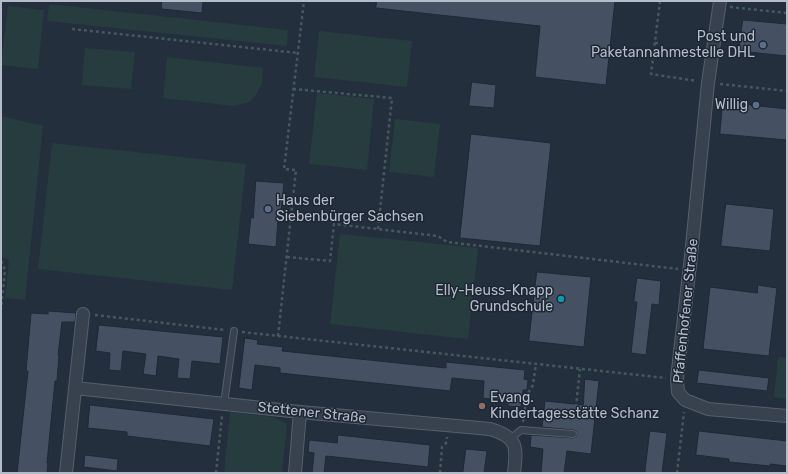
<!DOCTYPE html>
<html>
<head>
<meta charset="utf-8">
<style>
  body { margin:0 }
  #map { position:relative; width:788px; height:474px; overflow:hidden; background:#242f3e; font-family:Rubik,sans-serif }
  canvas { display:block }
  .frame { position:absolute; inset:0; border:2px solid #b4bcc9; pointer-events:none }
</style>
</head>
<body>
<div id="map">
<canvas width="788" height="474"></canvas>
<div class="frame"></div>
</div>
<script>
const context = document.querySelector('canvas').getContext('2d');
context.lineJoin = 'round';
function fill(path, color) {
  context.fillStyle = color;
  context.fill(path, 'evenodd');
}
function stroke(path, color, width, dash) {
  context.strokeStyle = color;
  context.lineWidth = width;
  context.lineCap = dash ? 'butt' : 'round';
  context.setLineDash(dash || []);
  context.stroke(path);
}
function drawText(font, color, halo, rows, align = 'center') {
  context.font = font + ' Rubik,sans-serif';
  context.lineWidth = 3;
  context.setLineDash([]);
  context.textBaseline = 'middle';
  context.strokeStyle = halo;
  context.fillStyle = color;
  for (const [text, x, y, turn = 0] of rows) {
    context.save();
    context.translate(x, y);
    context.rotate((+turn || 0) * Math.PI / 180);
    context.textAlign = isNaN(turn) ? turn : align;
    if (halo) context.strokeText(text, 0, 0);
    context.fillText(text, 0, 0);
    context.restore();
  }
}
const green = new Path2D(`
  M 49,4 L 288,30 L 287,46 L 47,21 Z
  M 8,6 L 44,10 L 38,69 L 1,65 Z
  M 319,31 L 412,41 L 407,87 L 314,77 Z
  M 85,48 L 135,52 L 131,89 L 82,85 Z
  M 167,57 L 263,68 L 262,84 L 256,95 L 249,102 L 235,106 L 163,98 Z
  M 317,93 L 374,99 L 367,170 L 309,164 Z
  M 1,116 L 43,126 L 25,300 L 5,298 L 9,260 L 1,257 Z
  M 395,119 L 440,124 L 434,177 L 389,172 Z
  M 52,143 L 246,164 L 232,290 L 38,269 Z
  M 340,234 L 478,248 L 468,339 L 330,324 Z
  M 778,357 L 787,358 L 787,399 L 774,397 Z
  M 230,412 L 274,417 L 287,424 L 282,473 L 224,473 Z`);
const building = new Path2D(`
  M 162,1 L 203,1 L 202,13 L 162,9 Z
  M 377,1 L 615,1 L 606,85 L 535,77 L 540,26 L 376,8 Z
  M 743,20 L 787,24 L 787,56 L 739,51 Z
  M 472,82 L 496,85 L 494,108 L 469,106 Z
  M 723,102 L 787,109 L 787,140 L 720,134 Z
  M 471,134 L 551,143 L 540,246 L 460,238 Z
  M 256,181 L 284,183 L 280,220 L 278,220 L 276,247 L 248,244 L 251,217 L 253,218 Z
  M 726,204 L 774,209 L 770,251 L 721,246 Z
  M 537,272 L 591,277 L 584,347 L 529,341 Z
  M 637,278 L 661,281 L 659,305 L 652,304 L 646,355 L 631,353 L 637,302 L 634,302 Z
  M 758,285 L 777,288 L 769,356 L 703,349 L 710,287 L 757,293 Z
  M 48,311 L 76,313 L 75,322 L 62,322 L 58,355 L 59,355 L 57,381 L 55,381 L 47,463 L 48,463 L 47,473 L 17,473 L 28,371 L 26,371 L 31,313 L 48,314 Z
  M 99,325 L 223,337 L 220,364 L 192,361 L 190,379 L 177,378 L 179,359 L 158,356 L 156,376 L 143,374 L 146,354 L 123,351 L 121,371 L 109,370 L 110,353 L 96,351 Z
  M 245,338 L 258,340 L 257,344 L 283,347 L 282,351 L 446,368 L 446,362 L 525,370 L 524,379 L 528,380 L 527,390 L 523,390 L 521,407 L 508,406 L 508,401 L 483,398 L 484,381 L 452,378 L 450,391 L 280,373 L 280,368 L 255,365 L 252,390 L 239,388 Z
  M 699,370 L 769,378 L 767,391 L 697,383 Z
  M 585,379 L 599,381 L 591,454 L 567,451 L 564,473 L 541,473 L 543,449 L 530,447 L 531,435 L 573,438 L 576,437 L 577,434 L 576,431 L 573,430 L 542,427 L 545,401 L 583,405 Z
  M 90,405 L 214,419 L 210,446 L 127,436 L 127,432 L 88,428 Z
  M 650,431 L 667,433 L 662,473 L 645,473 Z
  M 699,431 L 787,441 L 787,466 L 770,464 L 770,466 L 729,462 L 729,459 L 696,455 Z
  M 338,435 L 430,445 L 428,467 L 326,456 L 324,473 L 312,473 L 314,453 L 308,452 L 309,440 L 337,443 Z
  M 466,449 L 487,451 L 484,473 L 463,473 Z
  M 85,455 L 118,459 L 117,471 L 84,467 Z`);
const path = new Path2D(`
  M 660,1 L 651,74 L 697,81
  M 730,7 L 787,13
  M 72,29 L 298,53
  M 655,43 L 661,43
  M 720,84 L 787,91
  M 293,89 L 392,98 L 378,229
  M 287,257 L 330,261 L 334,224 L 438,236 L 447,242 L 678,269
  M 1,261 L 5,270 L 1,309
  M 95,315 L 225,330
  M 242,332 L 666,378
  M 278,336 L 296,170 L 284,169 L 304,1
  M 523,422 L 527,395 L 533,385 L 536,363
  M 574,425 L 580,369
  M 216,473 L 222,416
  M 440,473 L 442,447 L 446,443 L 447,437
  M 677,473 L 684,412`);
const lane = new Path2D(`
  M 224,404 L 234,331
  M 510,439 L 521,430 L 573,434`);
const street = new Path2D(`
  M 720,1 L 708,83 L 691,256 L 677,379 L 678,392 L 685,400 L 708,409 L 787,416
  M 75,388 L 300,412 L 490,429 C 518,437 517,447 514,473
  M 66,473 L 83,314
  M 295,473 L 300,412`);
const markers = [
  [763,45,4,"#5c6f8a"],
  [756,105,4,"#5c6f8a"],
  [268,209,4,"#5c6f8a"],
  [561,299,4,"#0f9aa8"],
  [482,406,4,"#8d6e63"]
];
const poiNames = [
  ["Post und",755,37],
  ["Paketannahmestelle DHL",755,53],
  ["Willig",748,105],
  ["Haus der",276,201,"left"],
  ["Siebenbürger Sachsen",276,217,"left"],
  ["Elly-Heuss-Knapp",553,291],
  ["Grundschule",553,307],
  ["Evang.",490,398,"left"],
  ["Kindertagesstätte Schanz",490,414,"left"]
];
const streetNames = [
  ["Pfaffenhofener Straße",686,311,-84],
  ["Stettener Straße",312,413,6]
];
fill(green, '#263c3f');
fill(building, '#455162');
stroke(building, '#1f2835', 1);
stroke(lane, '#565f6c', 8);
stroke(street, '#565f6c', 14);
stroke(path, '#44595c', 2.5, [3, 3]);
stroke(lane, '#38414e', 6);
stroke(street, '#38414e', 12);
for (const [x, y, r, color] of markers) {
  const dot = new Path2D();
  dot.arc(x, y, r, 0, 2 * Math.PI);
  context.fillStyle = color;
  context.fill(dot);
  stroke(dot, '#1d2633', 1.5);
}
drawText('14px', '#b4bcc9', '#1d2633', poiNames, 'right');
drawText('14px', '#b4bcc9', '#1d2633', streetNames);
</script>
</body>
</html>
